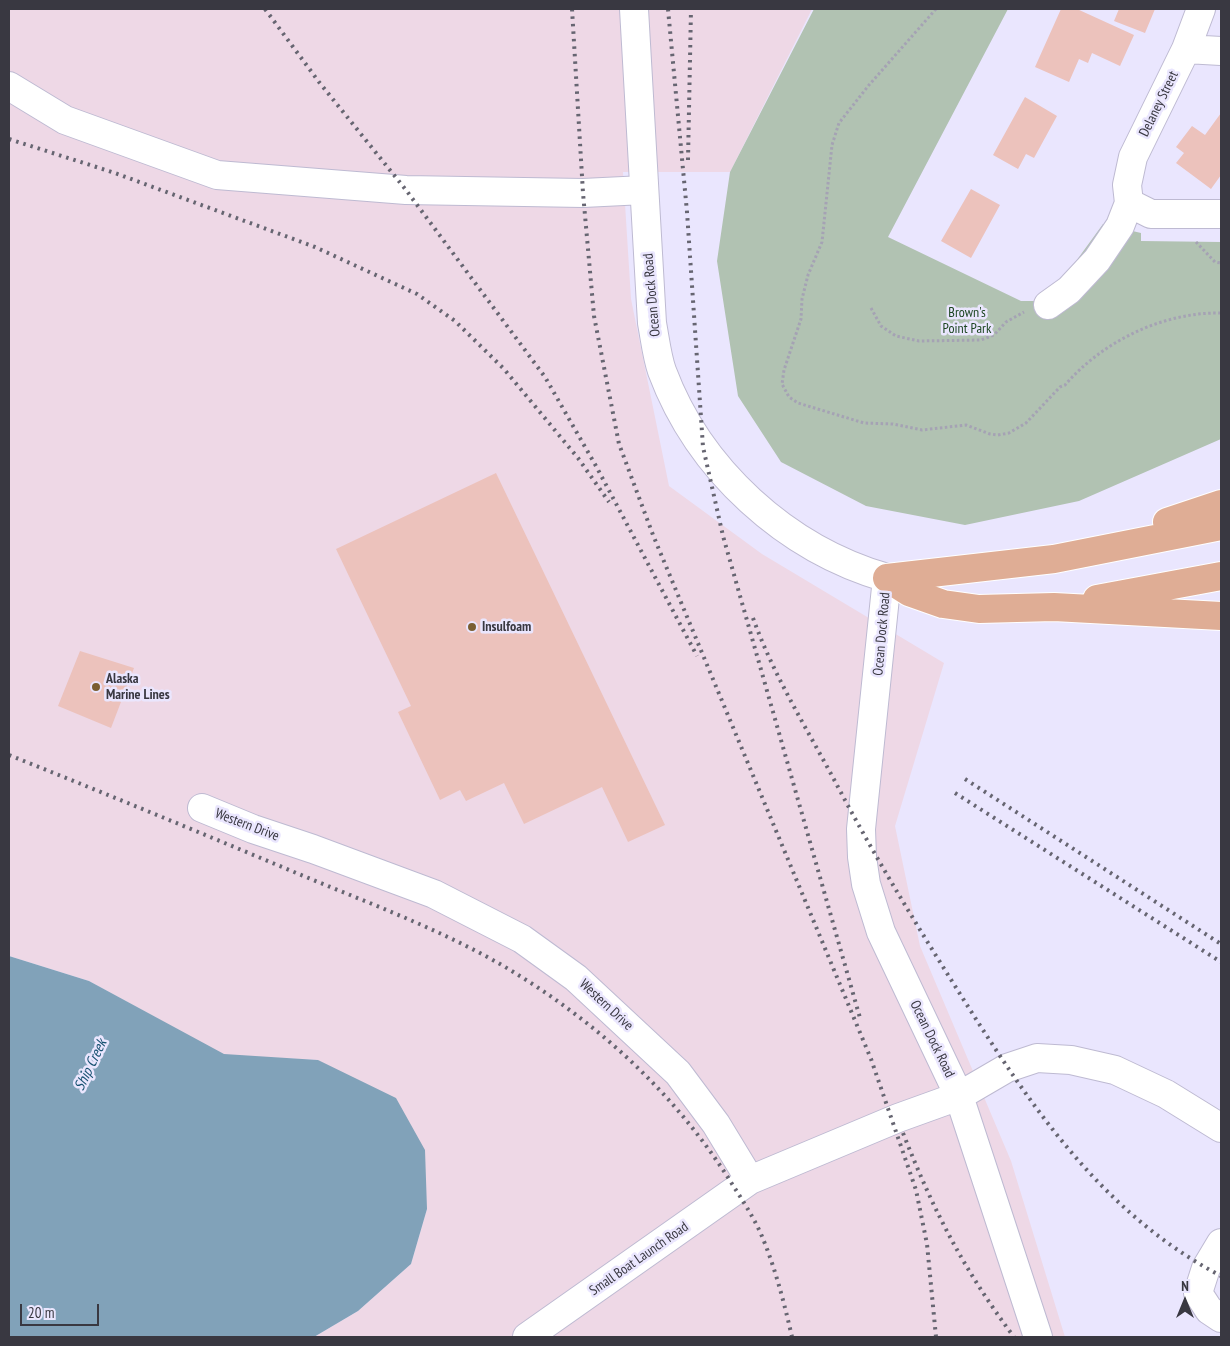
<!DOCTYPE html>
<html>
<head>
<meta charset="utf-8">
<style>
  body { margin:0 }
  #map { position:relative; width:1230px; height:1346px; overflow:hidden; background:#eae6fe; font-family:"PT Sans Narrow",sans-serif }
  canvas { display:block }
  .frame { position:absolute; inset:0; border:10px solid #393841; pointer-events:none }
  .north { position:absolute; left:1160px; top:1276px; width:50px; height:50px; -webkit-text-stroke:4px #eae6fe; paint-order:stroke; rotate:0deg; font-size:14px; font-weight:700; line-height:20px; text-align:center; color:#393841 }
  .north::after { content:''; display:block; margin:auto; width:18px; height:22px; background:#393841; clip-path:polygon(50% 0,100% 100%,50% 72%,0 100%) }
  .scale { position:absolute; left:20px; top:1304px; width:79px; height:22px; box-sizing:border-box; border:2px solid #393841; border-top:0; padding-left:6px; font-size:15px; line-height:18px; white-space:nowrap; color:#393841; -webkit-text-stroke:4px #eae6fe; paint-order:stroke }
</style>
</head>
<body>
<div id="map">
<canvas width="1230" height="1346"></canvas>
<div class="frame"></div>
<div class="north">N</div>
<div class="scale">20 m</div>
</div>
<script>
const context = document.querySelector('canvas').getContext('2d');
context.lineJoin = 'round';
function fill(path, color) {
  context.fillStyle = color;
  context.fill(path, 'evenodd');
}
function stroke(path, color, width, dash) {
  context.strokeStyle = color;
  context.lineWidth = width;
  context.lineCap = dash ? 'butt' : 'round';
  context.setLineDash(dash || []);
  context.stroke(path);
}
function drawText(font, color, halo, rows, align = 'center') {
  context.font = font + ' "PT Sans Narrow",sans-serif';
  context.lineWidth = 5;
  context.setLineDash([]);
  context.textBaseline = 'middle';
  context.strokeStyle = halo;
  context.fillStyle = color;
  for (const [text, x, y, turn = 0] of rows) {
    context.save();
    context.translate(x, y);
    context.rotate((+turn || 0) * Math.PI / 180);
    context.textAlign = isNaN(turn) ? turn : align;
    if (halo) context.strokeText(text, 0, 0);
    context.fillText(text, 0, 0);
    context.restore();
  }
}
const industrial = new Path2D(`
  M 9,9 L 812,9 L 730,172 L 623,172 L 631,299 L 669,486 L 762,554 L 944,663 L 895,826 L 920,946 L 1011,1161 L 1065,1337 L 314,1337 L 358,1311 L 411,1264 L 427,1209 L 318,1060 L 224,1055 L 89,981 L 9,956 Z`);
const green = new Path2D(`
  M 814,9 L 1008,9 L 888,237 L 1021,301 L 1035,301 L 1058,286 L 1103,224 L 1141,233 L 1141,241 L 1221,242 L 1221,439 L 1079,501 L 965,525 L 866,506 L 781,462 L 738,396 L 717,261 L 730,172 Z`);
const water = new Path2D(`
  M 9,956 L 89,981 L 224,1054 L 318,1060 L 396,1098 L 425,1150 L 427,1209 L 411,1264 L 358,1311 L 314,1337 L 9,1337 Z`);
const building = new Path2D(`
  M 1061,9 L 1077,9 L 1134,35 L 1120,66 L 1092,53 L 1088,63 L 1079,59 L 1069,82 L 1035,67 Z
  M 1119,9 L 1155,9 L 1145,33 L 1114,21 Z
  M 1025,97 L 1057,116 L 1034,158 L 1026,154 L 1018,169 L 993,155 Z
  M 1221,113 L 1221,175 L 1211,189 L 1176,163 L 1184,153 L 1176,147 L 1192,126 L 1205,135 Z
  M 971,189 L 1000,205 L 971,258 L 941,241 Z
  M 496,473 L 665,825 L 628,842 L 602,787 L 524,824 L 504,783 L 466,801 L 460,790 L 440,800 L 398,712 L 411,706 L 336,549 Z
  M 80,651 L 134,668 L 111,728 L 58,706 Z`);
const path = new Path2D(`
  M 936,9 L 869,85 L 839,123 L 832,145 L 822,242 L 808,275 L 802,299 L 801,319 L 784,370 L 782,384 L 789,397 L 798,403 L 864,423 L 893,424 L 922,430 L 966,425 L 990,434 L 998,435 L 1009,433 L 1026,423 L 1060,387 L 1065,385 C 1103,341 1163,312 1221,313
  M 1196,242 L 1215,262 L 1221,263
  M 871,308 L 881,326 L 896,336 L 919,341 L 981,340 L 994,335 L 1006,322 L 1024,312`);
const minor = new Path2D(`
  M 634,9 L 652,323 C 655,339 657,357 662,371 C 699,470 786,549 887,578 L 861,829 L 862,857 L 866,884 L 881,932 L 959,1096 L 1038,1337
  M 1186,49 L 1221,51
  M 9,86 L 65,120 L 217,175 L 406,190 L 583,193 L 644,190
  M 1129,203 L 1151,214 L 1221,214
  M 1048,305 L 1069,290 L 1097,260 L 1120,226 L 1129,203 L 1127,185 L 1133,157 L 1186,49 L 1201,9
  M 202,808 L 253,829 L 313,849 L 434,894 L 522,939 L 576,978 L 678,1073 L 716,1124 L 750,1180
  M 1221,1243 L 1206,1268 L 1198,1293 L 1209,1310 L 1221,1318
  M 527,1337 L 750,1180 L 898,1118 L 959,1096 L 1007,1068 L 1037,1058 L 1071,1060 L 1115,1070 L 1166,1094 L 1221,1128`);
const major = new Path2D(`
  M 1167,522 L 1221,504
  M 887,578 L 909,592 L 943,604 L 979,609 L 1054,607 L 1221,616
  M 887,578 L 1054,559 L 1221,526
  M 1097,599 L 1221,576`);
const rail = new Path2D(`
  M 265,9 L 319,82 L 406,190 L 545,377 L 596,466 L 697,656
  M 572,9 L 583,193 L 594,316 L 619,444 L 653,535 L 871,1059 L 916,1190 L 927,1244 L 936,1337
  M 668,9 L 687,212 L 703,447 L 723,536 L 860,1018
  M 9,139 L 115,173 L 315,247 L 417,294 L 455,321 L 504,369 L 578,458 L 609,502
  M 688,160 L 691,9
  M 753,618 C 774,677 809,732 838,787 C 874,855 914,921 955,986 C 1027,1100 1098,1211 1221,1276
  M 9,755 C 104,793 199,832 294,872 C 363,901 435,927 500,964 C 591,1017 670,1088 727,1176 C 739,1195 752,1214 761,1234 C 775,1267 784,1302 792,1337
  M 965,779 L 1221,944
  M 955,793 L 1221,962
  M 903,1133 C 934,1212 964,1270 1014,1337`);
const markers = [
  [472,627,5,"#7a5e31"],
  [96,687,5,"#7a5e31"]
];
const streetNames = [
  ["Delaney Street",1159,104,-64],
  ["Ocean Dock Road",652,295,-95],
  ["Ocean Dock Road",882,634,-85],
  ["Western Drive",247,825,21],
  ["Western Drive",606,1005,43],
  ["Ocean Dock Road",932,1039,64],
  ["Small Boat Launch Road",639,1259,-35]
];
const parkNames = [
  ["Brown's",967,313],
  ["Point Park",967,329]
];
const poiNames = [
  ["Insulfoam",482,627],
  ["Alaska",106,679],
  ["Marine Lines",106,695]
];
const waterNames = [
  ["Ship Creek",91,1065,-64]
];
fill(industrial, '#eed8e6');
fill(green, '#b1c2b2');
fill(water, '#81a2b9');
fill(building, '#ecc2bc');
stroke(minor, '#bebad2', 30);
stroke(major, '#fff', 30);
stroke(path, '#a5a2b4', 3, [2.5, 2.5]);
stroke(minor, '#fff', 28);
stroke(major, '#dfad95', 28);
stroke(rail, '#666571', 4, [2.5, 5]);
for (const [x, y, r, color] of markers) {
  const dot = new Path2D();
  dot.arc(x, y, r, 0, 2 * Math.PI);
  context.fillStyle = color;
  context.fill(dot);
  stroke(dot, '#eae6fe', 2);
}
drawText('14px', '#393841', '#eae6fe', streetNames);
drawText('14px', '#1c4621', '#eae6fe', parkNames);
drawText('bold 14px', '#393841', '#eae6fe', poiNames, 'left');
drawText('italic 15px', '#185272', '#eae6fe', waterNames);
</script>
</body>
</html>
